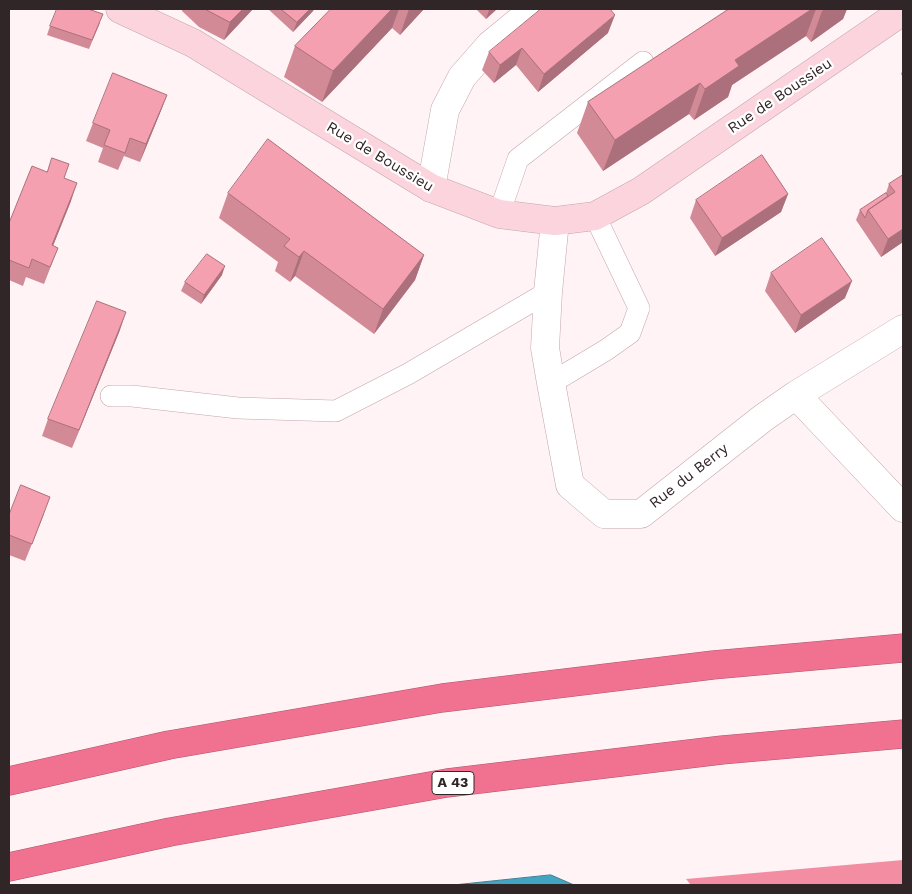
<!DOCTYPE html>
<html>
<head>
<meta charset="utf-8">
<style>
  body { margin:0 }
  #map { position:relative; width:912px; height:894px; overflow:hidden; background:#fff3f5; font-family:"Work Sans",sans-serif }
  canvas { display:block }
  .frame { position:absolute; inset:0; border:10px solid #302527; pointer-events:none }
</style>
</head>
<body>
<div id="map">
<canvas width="912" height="894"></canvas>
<div class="frame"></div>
</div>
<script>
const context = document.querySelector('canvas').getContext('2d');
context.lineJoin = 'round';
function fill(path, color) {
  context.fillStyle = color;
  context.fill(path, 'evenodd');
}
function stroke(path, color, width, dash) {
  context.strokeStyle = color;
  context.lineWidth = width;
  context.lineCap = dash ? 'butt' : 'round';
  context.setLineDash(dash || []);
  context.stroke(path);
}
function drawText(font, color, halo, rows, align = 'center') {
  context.font = font + ' "Work Sans",sans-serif';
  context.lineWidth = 4.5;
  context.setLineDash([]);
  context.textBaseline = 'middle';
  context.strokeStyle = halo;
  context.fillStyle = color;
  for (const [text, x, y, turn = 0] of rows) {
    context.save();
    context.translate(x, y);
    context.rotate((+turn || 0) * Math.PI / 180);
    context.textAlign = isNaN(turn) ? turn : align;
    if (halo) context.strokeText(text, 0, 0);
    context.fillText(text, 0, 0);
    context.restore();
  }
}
const forest = new Path2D(`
  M 903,860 L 903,885 L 691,885 L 686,879 Z`);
const water = new Path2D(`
  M 551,875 L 574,885 L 454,885 Z`);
const lane = new Path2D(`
  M 499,214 L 518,159 L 643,62
  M 551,383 L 606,350 L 630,333 L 639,308 L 595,216
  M 111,396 L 132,396 L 238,408 L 336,411 L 408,374 L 548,292`);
const street = new Path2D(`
  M 431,188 L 445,110 L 462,77 L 490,45 L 534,9
  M 555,221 L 548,292 L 545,348 L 551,383 L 570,485 L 604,514 L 641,514 L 763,418 L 796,395 L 903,329
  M 796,395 L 903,508`);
const secondary = new Path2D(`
  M 120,9 L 193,43 L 431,188 L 499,214 L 555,221 L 595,216 L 641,191 L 903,11`);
const highway = new Path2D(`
  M 9,781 L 169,745 L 442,698 L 713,665 L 903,648
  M 9,867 L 170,832 L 447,783 L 722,750 L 903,734`);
const wall = new Path2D(`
  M 182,9 L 253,9 L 224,40 L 199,27 L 182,11 Z
  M 268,9 L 314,9 L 313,11 L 293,32 Z
  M 331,9 L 424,9 L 400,35 L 392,28 L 322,102 L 284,77 L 295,46 Z
  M 476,9 L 497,9 L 486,19 Z
  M 729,9 L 847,9 L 843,19 L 811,42 L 806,36 L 732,85 L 728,97 L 694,120 L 689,114 L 603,171 L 577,133 L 588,102 Z
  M 100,23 L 89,49 L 47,35 L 50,26 Z
  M 608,33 L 538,92 L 516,65 L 494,83 L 482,70 L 489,52 Z
  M 903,69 L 903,77 L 901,74 Z
  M 167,95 L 160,113 L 140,162 L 124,156 L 118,170 L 98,162 L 103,148 L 86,141 L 93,123 Z
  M 903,175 L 903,242 L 881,257 L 856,220 L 860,210 L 886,193 L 889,184 Z
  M 64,178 L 71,201 L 53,246 L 58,248 L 44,284 L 26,277 L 23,286 L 9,280 L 9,223 Z
  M 228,193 L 424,255 L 415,280 L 374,334 L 295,276 L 290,282 L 275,271 L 278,262 L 219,218 Z
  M 788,194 L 781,212 L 715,256 L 690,218 L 696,200 Z
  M 771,273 L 845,298 L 795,333 L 765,291 Z
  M 222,275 L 201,304 L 181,291 L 185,282 Z
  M 120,330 L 72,448 L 42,436 L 48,419 Z
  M 44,514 L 25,561 L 9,555 L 9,515 Z`);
const shadedWall = new Path2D(`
  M 243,9 L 253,9 L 224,40 L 230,22 Z
  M 310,9 L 314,9 L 313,11 L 293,32 L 297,22 Z
  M 392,9 L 399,9 L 392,28 L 322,102 L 333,71 Z
  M 409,9 L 424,9 L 400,35 Z
  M 490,9 L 497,9 L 486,19 L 489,10 Z
  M 812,9 L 816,9 L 806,36 L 732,85 L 728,97 L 694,120 L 705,89 L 735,60 Z
  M 825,9 L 847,9 L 843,19 L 811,42 L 822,11 Z
  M 615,15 L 608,33 L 538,92 L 544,74 Z
  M 522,48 L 516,65 L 494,83 L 500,65 Z
  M 700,83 L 689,114 L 603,171 L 615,140 Z
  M 167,95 L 160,113 L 140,162 L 146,144 Z
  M 77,183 L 71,201 L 46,263 L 52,245 Z
  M 788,194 L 781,212 L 715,256 L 722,238 Z
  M 903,229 L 903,242 L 881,257 L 888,239 Z
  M 304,251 L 295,276 L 290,282 L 299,257 Z
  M 424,255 L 415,280 L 374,334 L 383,309 Z
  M 225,266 L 222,275 L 201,304 L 204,295 Z
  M 852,281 L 845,298 L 795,333 L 801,315 Z
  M 126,312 L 120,330 L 72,448 L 79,430 Z`);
const building = new Path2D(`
  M 57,9 L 88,9 L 103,14 L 92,40 L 50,26 Z
  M 205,9 L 243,9 L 230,22 Z
  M 281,9 L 310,9 L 297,22 Z
  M 331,9 L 392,9 L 333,71 L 295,46 Z
  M 541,9 L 610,9 L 615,15 L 544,74 L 522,48 L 500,65 L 489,52 Z
  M 729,9 L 812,9 L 735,60 L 739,66 L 705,89 L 700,83 L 615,140 L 588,102 Z
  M 113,73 L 167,95 L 146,144 L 130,138 L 125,153 L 104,145 L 110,130 L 93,123 Z
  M 268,139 L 424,255 L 383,309 L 304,251 L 299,257 L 284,246 L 290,239 L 228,193 Z
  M 762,155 L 788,194 L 722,238 L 696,200 Z
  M 52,158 L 69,164 L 64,178 L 77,183 L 52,245 L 58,248 L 50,267 L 32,259 L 29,268 L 9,260 L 9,223 L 32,166 L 47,172 Z
  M 903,175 L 903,229 L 888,239 L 868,210 L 895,192 L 889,184 Z
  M 886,193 L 888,196 L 868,210 L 865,218 L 860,210 Z
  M 822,238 L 852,281 L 801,315 L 771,273 Z
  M 207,254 L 225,266 L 204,295 L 185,282 Z
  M 97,301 L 126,312 L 79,430 L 48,419 Z
  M 21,485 L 50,497 L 32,544 L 9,535 L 9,515 Z`);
const shields = [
  [453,783,42]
];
const shieldNames = [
  ["A 43",453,783]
];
const streetNames = [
  ["Rue de Boussieu",780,96,-34],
  ["Rue de Boussieu",380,157,31],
  ["Rue du Berry",689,476,-38]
];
fill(forest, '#f38da2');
fill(water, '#42a6c3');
stroke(water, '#3d7f94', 1);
stroke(lane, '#c3a7ac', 22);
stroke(street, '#c3a7ac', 29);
stroke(secondary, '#c3a7ac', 29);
stroke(highway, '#ad566b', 29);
stroke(lane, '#fff', 21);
stroke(street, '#fff', 28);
stroke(secondary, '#fbd4de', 28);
stroke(highway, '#f17190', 28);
fill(wall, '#d28a97');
fill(shadedWall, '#ab707b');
fill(building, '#f4a0b0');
stroke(building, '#ab707b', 1);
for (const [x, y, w] of shields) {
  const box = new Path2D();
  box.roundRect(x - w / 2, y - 11.5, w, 23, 4);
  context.fillStyle = '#fff';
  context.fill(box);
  stroke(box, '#302527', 1);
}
drawText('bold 14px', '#302527', null, shieldNames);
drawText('15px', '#302527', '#fff', streetNames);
</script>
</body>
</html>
